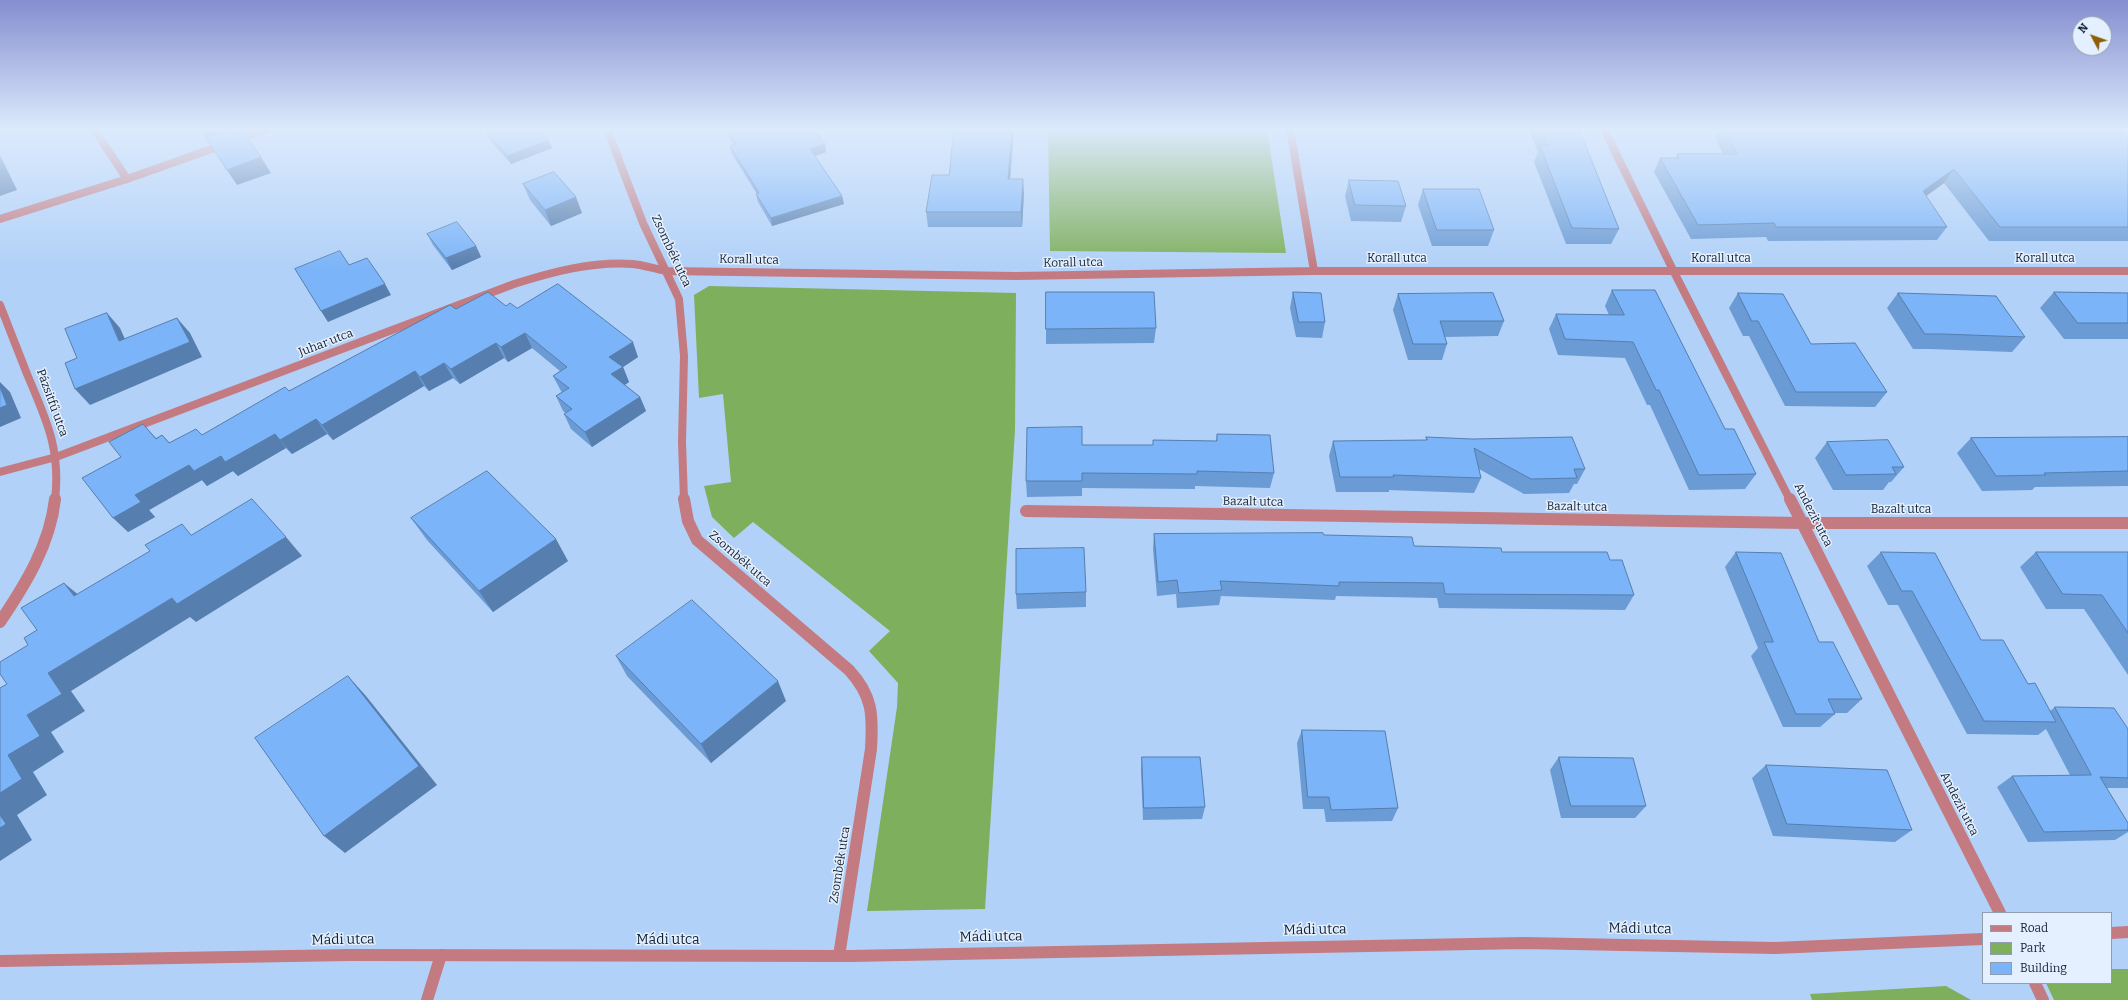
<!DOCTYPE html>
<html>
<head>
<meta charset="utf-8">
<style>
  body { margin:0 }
  #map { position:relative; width:2128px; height:1000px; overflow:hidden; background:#b1d1f8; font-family:Bitter,serif }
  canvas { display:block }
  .legend { position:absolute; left:1982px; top:912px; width:130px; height:72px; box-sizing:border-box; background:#e4f0ff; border:1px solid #909dad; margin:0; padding:5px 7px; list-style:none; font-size:12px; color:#112032 }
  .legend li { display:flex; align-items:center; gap:8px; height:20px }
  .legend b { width:20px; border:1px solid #909dad }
  .north { position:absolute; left:2072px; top:16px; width:40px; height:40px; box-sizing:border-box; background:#e4f0ff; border:1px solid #909dad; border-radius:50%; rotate:311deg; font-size:11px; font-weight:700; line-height:16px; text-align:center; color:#112032 }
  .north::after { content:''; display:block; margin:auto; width:14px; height:18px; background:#8e5e08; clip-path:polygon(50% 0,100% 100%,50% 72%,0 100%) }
</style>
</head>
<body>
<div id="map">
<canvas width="2128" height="1000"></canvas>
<ul class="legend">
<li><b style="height:5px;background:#c37a80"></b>Road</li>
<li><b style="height:11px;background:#7eaf5c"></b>Park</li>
<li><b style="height:11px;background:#7bb4f8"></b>Building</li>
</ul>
<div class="north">N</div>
</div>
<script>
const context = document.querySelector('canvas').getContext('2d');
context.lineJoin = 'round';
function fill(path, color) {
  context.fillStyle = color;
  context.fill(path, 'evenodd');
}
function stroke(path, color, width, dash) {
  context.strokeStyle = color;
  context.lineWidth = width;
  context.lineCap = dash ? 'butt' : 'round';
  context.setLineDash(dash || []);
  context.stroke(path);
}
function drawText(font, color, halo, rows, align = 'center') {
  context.font = font + ' Bitter,serif';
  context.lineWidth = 3;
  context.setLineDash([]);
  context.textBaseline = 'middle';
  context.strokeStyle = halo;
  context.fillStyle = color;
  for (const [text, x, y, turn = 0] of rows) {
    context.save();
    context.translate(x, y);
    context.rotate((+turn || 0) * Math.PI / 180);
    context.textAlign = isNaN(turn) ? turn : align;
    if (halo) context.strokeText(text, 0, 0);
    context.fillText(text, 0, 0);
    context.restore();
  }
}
const green = new Path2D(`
  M 1048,129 L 1267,129 L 1286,253 L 1050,251 Z
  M 709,286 L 1016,293 L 1015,430 L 985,909 L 867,911 L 897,707 L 898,683 L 869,651 L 890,631 L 753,522 L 734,538 L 712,517 L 704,486 L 731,482 L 723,394 L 699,398 L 694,295 Z
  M 2111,969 L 2128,969 L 2128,1000 L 2054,1000 L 2046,983 L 2111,983 Z
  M 1946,986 L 1971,1000 L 1812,1000 L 1810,994 Z`);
const pedestrian = new Path2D(`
  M 427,1000 L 441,955`);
const minorFar1 = new Path2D(`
  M 94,129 L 127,179
  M 607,129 L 643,223 L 679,299 L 684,356 L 682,442 L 684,500
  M 1290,129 L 1314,271
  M 1604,129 L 1673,270 L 1790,500
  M 0,219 L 127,179 L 268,129
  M 0,305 C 9,328 18,351 27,374 C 46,419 61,449 55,500
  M 0,472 L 56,457 L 514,284 C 552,272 592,261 633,264 C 644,265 655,269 666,271 L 1016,276 L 1314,271 L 2128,271`);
const minor = new Path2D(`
  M 684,499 L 688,521 L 697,540 L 849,670 C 873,696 873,715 871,749 L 839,956
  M 1790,499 L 2000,913
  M 1026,511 L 1802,523 L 2128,523
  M 0,622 C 25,585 50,545 55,499
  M 2111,933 L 2128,932
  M 0,961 L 349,955 L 850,956 L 1524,943 L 1775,948 L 1983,939
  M 2035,983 L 2043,1000`);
const wall = new Path2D(`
  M 724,129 L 814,129 L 825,144 L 826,152 L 815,156 L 842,196 L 844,204 L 772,226 L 758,202 L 756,194 L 757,194 L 732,154 L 730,146 L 734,145 Z
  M 954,129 L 1014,129 L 1010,179 L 1024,193 L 1022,227 L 928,227 L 926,212 L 949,175 Z
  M 1529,129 L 1579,129 L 1619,229 L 1611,244 L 1566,244 L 1534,162 L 1538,152 Z
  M 1719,129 L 2120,129 L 2128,137 L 2128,241 L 1989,241 L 1944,183 L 1926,196 L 1947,227 L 1937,240 L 1768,241 L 1766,237 L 1691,239 L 1654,172 L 1660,158 L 1676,158 L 1677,154 L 1723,154 L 1715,137 Z
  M 486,131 L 552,148 L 511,164 L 489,139 Z
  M 1349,180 L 1406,206 L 1401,222 L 1351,221 L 1345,196 Z
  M 523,184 L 582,213 L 551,226 L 530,200 Z
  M 1423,189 L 1494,230 L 1488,246 L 1432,246 L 1418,205 Z
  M 427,234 L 476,246 L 481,257 L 452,270 L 433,245 Z
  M 1612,290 L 1725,429 L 1756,474 L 1745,489 L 1689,490 L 1650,405 L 1647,405 L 1625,358 L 1558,355 L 1549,329 L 1556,314 L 1609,315 L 1605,306 Z
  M 1293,292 L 1325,322 L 1322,338 L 1296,337 L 1290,308 Z
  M 2054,292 L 2128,293 L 2128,339 L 2064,339 L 2040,308 Z
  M 1738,293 L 1811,344 L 1887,392 L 1875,407 L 1785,406 L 1749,336 L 1743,336 L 1729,308 Z
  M 1898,293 L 2025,337 L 2012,352 L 1930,349 L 1913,349 L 1887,308 Z
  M 1398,294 L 1504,321 L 1498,336 L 1445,337 L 1447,344 L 1442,360 L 1408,360 L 1393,310 Z
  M 506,306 L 517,308 L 638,357 L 623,367 L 629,382 L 625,385 L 640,397 L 646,411 L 592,447 L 571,429 L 564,414 L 566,413 L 563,411 L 556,396 L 562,392 L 561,391 L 553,376 L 560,371 L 532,348 L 508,362 L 504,358 L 460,384 L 453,378 L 429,391 L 424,386 L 333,440 L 327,434 L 292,454 L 286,448 L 238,476 L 233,471 L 207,486 L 202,480 L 149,510 L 155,517 L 128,532 L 121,457 L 143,424 L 156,438 L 162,435 L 170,443 L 202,435 L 289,391 L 456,309 Z
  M 1156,328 L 1154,343 L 1046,344 L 1046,329 Z
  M 1217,434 L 1274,473 L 1270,488 L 1195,486 L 1195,489 L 1082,488 L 1082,496 L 1027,497 L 1026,481 L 1082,445 L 1153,445 L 1153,440 L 1216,441 Z
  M 1426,437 L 1585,469 L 1577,484 L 1574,484 L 1569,493 L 1524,494 L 1479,469 L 1481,478 L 1474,493 L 1389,490 L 1389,492 L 1336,492 L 1329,456 L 1333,441 L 1426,440 Z
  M 2128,437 L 2128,486 L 2035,487 L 2032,490 L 1982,491 L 1957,453 L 1971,438 Z
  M 1827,442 L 1904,467 L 1891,482 L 1889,482 L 1883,490 L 1833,490 L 1815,458 Z
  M 411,518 L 568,561 L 493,612 L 427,540 Z
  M 1154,534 L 1324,535 L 1414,546 L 1502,552 L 1610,560 L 1634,595 L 1625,610 L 1439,608 L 1437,598 L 1336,596 L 1335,600 L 1221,596 L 1219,605 L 1177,608 L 1176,594 L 1157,596 L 1153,549 Z
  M 1736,552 L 1819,642 L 1862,699 L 1847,713 L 1834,713 L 1835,714 L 1820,727 L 1783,727 L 1751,656 L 1758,648 L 1725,567 Z
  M 1881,552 L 1981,640 L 2028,684 L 2050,711 L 2055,707 L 2128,729 L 2128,788 L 2106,788 L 2128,823 L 2128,832 L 2115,840 L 2028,842 L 1997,787 L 2012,776 L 2070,775 L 2046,729 L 2038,735 L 1967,734 L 1898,605 L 1888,605 L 1867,566 Z
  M 2036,552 L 2128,552 L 2128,675 L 2084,609 L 2046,609 L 2020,567 Z
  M 1086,592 L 1086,607 L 1017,609 L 1016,594 Z
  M 616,656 L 786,701 L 711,763 L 627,676 Z
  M 1302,730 L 1398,808 L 1392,821 L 1326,822 L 1324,809 L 1303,809 L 1297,743 Z
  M 1142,757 L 1205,807 L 1202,819 L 1143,820 L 1141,770 Z
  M 1559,757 L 1646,806 L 1635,818 L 1561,818 L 1550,770 Z
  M 1766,765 L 1912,830 L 1895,842 L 1773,836 L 1752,778 Z`);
const shadedWall = new Path2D(`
  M 200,129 L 240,129 L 209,144 Z
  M 1012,129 L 1014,129 L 1009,193 L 1008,179 Z
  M 549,140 L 552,148 L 511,164 L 507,156 Z
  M 825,144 L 826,152 L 812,157 L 810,149 Z
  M 0,155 L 17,190 L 0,196 Z
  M 261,157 L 271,173 L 237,185 L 227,170 Z
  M 1954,169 L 1944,183 L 1914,205 L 1923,191 Z
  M 1023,179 L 1024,193 L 1022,227 L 1021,212 Z
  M 842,196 L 844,204 L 772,226 L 771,218 Z
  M 576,197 L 582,213 L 551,226 L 545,210 Z
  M 476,246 L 481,257 L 452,270 L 446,258 Z
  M 385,284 L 391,295 L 328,322 L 321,311 Z
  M 107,313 L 120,328 L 133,357 L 119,341 Z
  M 177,318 L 190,333 L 202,357 L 90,405 L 75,389 Z
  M 525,333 L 532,348 L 508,362 L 501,347 Z
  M 633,342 L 638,357 L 623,367 L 629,382 L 618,389 L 611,374 L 609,357 Z
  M 496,343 L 504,358 L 460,384 L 451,369 Z
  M 444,363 L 453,378 L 429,391 L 420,377 Z
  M 415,371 L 424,386 L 333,440 L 322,425 Z
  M 0,382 L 10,392 L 21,418 L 0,427 Z
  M 640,397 L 646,411 L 592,447 L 585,432 Z
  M 316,419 L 327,434 L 292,454 L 280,440 Z
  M 275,434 L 286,448 L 238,476 L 233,471 L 207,486 L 202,480 L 149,510 L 155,517 L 128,532 L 113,518 L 135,495 L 189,465 L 221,456 Z
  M 286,537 L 302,556 L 196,622 L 190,617 L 71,691 L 85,711 L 51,732 L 64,752 L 33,772 L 47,795 L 17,815 L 32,840 L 0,861 L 0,793 L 8,755 L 48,673 L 172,598 Z
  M 556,539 L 568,561 L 493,612 L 479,591 Z
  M 64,583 L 86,601 L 74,596 Z
  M 348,676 L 366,696 L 437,785 L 345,853 L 324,836 Z
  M 778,681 L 786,701 L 711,763 L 701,744 Z`);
const building = new Path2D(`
  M 231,129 L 241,129 L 261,157 L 227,170 L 206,138 Z
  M 492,129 L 539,129 L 549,140 L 507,156 L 486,131 Z
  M 727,129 L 814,129 L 825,144 L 810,149 L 842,196 L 771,218 L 756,194 L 759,193 L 730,146 L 736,144 Z
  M 954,129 L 1012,129 L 1008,179 L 1023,179 L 1021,212 L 926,212 L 932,175 L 949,175 Z
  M 1541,129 L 1579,129 L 1619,229 L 1572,228 L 1540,146 L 1548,146 Z
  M 1724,129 L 2120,129 L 2128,137 L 2128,227 L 2000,227 L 1954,169 L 1923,191 L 1947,227 L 1776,227 L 1774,223 L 1698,225 L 1660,158 L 1679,158 L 1677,154 L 1737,154 Z
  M 554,172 L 576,197 L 545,210 L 523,184 Z
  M 1349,180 L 1398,181 L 1406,206 L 1355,205 Z
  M 1423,189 L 1479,189 L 1494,230 L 1437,230 Z
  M 457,222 L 476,246 L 446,258 L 427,234 Z
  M 340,251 L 349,265 L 367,258 L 385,284 L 321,311 L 295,269 Z
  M 558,284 L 633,342 L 609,357 L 623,367 L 611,374 L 640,397 L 585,432 L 564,414 L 572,409 L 556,396 L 569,388 L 553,376 L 567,367 L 525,333 L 501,347 L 496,343 L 451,369 L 444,363 L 420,377 L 415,371 L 322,425 L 316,419 L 280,440 L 275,434 L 225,462 L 221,456 L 194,471 L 189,465 L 135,495 L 141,502 L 113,518 L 82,478 L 121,457 L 109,442 L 143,424 L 156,439 L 162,435 L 169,443 L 196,429 L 202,435 L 285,387 L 289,391 L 450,305 L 456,309 L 488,292 L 506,306 L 510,303 L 517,308 Z
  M 1612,290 L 1655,290 L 1725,429 L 1734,429 L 1756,474 L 1699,475 L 1659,390 L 1656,390 L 1633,342 L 1565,339 L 1556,314 L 1624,315 Z
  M 1046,292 L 1154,292 L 1156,328 L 1046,329 Z
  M 1293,292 L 1321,293 L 1325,322 L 1299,322 Z
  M 2054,292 L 2128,293 L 2128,323 L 2078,323 Z
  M 1493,293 L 1504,321 L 1440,321 L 1447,344 L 1413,344 L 1398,294 Z
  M 1738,293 L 1783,294 L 1811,344 L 1855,343 L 1887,392 L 1796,392 L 1758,321 L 1752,321 Z
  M 1898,293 L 1996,296 L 2025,337 L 1942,334 L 1925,334 Z
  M 107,313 L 119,341 L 177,318 L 190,342 L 75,389 L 65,363 L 77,358 L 65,329 Z
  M 0,387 L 7,405 L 0,408 Z
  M 1082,427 L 1082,445 L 1153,445 L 1153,440 L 1217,441 L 1217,434 L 1270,435 L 1274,473 L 1197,471 L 1197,474 L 1082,473 L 1082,481 L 1026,481 L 1027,428 Z
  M 1426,437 L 1472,439 L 1572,437 L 1585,469 L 1574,469 L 1577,478 L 1531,479 L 1474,448 L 1481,478 L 1393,475 L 1394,477 L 1340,477 L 1333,441 L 1427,440 Z
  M 2128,437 L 2128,471 L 2044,473 L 2046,475 L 1996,476 L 1971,438 Z
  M 1888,440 L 1904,467 L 1892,467 L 1896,474 L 1846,475 L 1827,442 Z
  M 487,471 L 556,539 L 479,591 L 411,518 Z
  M 252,499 L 286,537 L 177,604 L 172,598 L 48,673 L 62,694 L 27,715 L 40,736 L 8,755 L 22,779 L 0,793 L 0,688 L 7,684 L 0,674 L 0,662 L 28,645 L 24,638 L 37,630 L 21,608 L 64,583 L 74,596 L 150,551 L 145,545 L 182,524 L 191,535 Z
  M 1323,533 L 1324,535 L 1412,537 L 1414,546 L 1501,548 L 1502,552 L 1607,552 L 1610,560 L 1622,560 L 1634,595 L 1445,594 L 1443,583 L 1339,582 L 1339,586 L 1220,581 L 1222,590 L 1179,593 L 1177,580 L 1158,582 L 1154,534 Z
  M 1084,548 L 1086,592 L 1016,594 L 1016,549 Z
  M 1736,552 L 1781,553 L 1819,642 L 1833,642 L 1862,699 L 1828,699 L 1835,714 L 1796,714 L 1764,642 L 1773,642 Z
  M 1881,552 L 1935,553 L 1981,640 L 2003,640 L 2028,684 L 2035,683 L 2056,722 L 1984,721 L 1912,591 L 1902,591 Z
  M 2036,552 L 2128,552 L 2128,633 L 2102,595 L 2063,594 Z
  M 692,600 L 778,681 L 701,744 L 616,656 Z
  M 348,676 L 419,766 L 324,836 L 255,738 Z
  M 2055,707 L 2114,708 L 2128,729 L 2128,778 L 2100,777 L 2128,823 L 2128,830 L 2044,832 L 2012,776 L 2091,775 Z
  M 1302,730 L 1385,731 L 1398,808 L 1331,810 L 1329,797 L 1308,797 Z
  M 1142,757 L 1200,757 L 1205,807 L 1144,808 Z
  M 1559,757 L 1633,758 L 1646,806 L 1571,806 Z
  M 1766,765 L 1887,770 L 1912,830 L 1787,824 Z
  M 0,815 L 6,824 L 0,828 Z`);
const streetNames = [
  ["Zsombék utca",671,251,65],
  ["Korall utca",1397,259],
  ["Korall utca",1721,259],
  ["Korall utca",2045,259],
  ["Korall utca",749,260,1],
  ["Korall utca",1073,263,-1],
  ["Juhar utca",326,343,-21],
  ["Pázsitfű utca",52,403,70],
  ["Bazalt utca",1253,502,1],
  ["Bazalt utca",1577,507,1],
  ["Bazalt utca",1901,510],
  ["Andezit utca",1813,515,63],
  ["Zsombék utca",740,559,41],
  ["Andezit utca",1959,804,63],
  ["Zsombék utca",840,865,-81]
];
const nearStreetnames = [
  ["Mádi utca",1640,929,1],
  ["Mádi utca",1315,930,-1],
  ["Mádi utca",991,937,-1],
  ["Mádi utca",343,940,-1],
  ["Mádi utca",668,940]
];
fill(green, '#7eaf5c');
stroke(pedestrian, '#c37a80', 12);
stroke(minorFar1, '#c37a80', 8);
stroke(minor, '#c37a80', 12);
fill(wall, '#6a9bd5');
fill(shadedWall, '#567eae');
fill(building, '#7bb4f8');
stroke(building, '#567eae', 1);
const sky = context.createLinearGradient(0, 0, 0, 269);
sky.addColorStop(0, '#858ed0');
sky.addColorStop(0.48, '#dceafc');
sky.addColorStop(1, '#dceafc00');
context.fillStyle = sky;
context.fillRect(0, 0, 2128, 269);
drawText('12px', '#112032', '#e4f0ff', streetNames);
drawText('14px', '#112032', '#e4f0ff', nearStreetnames);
</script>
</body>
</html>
